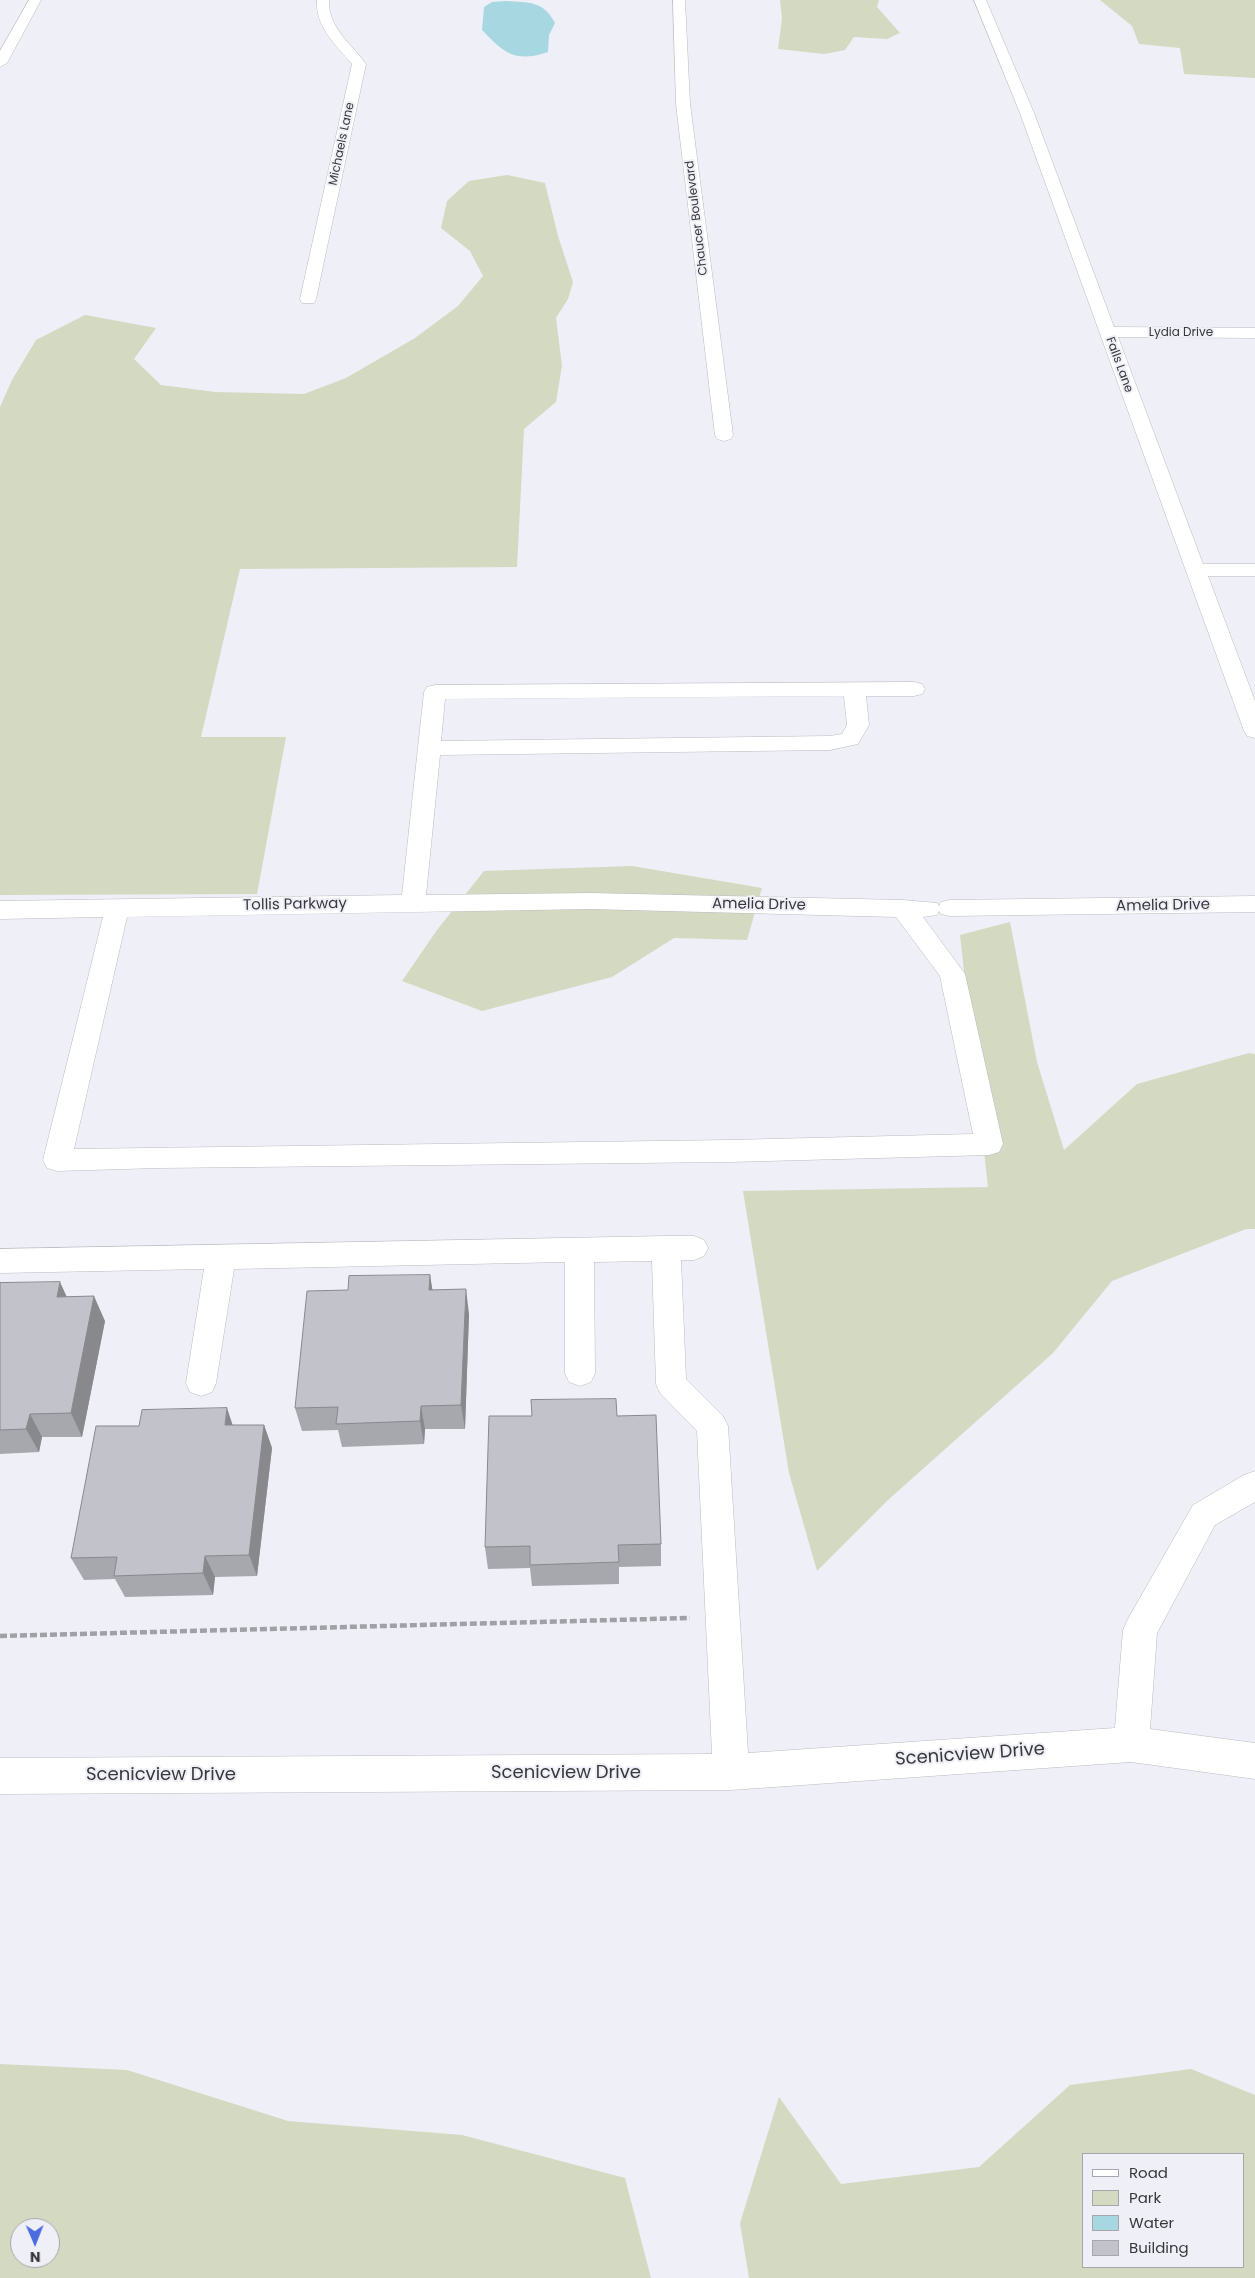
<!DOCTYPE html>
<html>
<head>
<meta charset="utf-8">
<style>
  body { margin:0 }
  #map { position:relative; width:1255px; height:2278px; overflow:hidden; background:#efeff7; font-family:Poppins,sans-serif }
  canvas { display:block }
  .legend { position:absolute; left:1082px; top:2153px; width:162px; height:115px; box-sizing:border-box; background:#efeff7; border:1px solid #a6a6ac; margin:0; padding:6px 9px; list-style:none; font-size:15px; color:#38383c }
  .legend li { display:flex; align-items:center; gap:10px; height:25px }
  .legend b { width:25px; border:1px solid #a6a6ac }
  .north { position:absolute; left:10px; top:2218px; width:50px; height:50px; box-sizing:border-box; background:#efeff7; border:1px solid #a6a6ac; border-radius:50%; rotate:179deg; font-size:14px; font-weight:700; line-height:20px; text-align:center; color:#38383c }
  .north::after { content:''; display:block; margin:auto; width:18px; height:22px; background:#4b6ce0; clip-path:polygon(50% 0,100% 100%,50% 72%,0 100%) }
</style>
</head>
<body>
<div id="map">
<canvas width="1255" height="2278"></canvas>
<ul class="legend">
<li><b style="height:6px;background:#fff"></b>Road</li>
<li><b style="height:14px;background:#d4d9c1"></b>Park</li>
<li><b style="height:14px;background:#a7d7e1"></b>Water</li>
<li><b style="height:14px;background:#c2c2ca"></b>Building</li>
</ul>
<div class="north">N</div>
</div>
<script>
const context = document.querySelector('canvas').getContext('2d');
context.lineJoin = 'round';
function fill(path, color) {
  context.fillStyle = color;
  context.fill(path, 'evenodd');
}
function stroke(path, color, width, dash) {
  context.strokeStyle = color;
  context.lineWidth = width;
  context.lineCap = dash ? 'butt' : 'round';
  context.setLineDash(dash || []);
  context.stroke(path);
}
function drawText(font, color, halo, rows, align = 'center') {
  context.font = font + ' Poppins,sans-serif';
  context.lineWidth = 4;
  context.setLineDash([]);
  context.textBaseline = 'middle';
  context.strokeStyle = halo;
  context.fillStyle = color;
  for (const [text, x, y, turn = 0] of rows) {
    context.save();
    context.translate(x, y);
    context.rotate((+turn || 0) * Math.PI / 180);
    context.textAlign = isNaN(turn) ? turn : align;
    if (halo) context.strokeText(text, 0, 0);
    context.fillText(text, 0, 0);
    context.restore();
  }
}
const green = new Path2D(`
  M 780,0 L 879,0 L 877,7 L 900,33 L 887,39 L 854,37 L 845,50 L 824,54 L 778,49 L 782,19 Z
  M 1100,0 L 1255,0 L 1255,78 L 1184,74 L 1180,48 L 1139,44 L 1132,26 Z
  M 507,175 L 545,183 L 558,236 L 573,282 L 568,299 L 556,318 L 562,366 L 556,402 L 524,429 L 517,567 L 240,569 L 201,737 L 286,737 L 257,894 L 0,895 L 0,407 L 12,380 L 36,340 L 85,315 L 156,328 L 134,359 L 161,385 L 215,392 L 304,394 L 346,378 L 415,338 L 458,306 L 483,276 L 470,251 L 441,228 L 447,201 L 469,181 Z
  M 632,866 L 762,888 L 747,940 L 674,938 L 612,977 L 482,1011 L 402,981 L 437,930 L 484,871 Z
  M 1010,922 L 1037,1062 L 1064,1150 L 1137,1084 L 1249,1053 L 1255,1054 L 1255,1229 L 1246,1229 L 1112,1281 L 1053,1353 L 888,1500 L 817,1571 L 789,1473 L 743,1191 L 988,1187 L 960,935 Z
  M 0,2064 L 127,2070 L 288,2121 L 462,2135 L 625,2178 L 651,2278 L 0,2278 ZM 20,2228 L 50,2228 L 50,2258 L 20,2258 Z
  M 1191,2069 L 1255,2095 L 1255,2278 L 749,2278 L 740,2223 L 779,2097 L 841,2184 L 979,2167 L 1070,2085 ZM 1084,2154 L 1244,2154 L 1244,2267 L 1084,2267 Z`);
const water = new Path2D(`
  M 506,1 C 529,3 543,0 555,23 L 549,35 L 548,52 C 515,63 504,53 482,30 L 484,7 L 492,2 Z`);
const path = new Path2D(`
  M 0,1636 L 690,1618`);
const minor = new Path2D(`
  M 29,0 L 41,0 L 7,63 L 0,67 L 0,51 Z
  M 317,0 L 329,0 C 328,28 351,43 366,64 L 316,299 L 314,303 L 302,303 L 300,299 L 352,64 C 336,45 315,27 317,0 Z
  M 673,0 L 685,0 L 690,104 L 733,435 L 731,439 L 724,441 L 717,439 L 715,435 L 676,104 Z
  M 974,0 L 986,0 L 1034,113 L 1114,327 L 1255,328 L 1255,338 L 1118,337 L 1203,564 L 1255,564 L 1255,576 L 1208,576 L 1255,701 L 1255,738 L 1247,736 L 1244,731 L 1020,113 Z
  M 914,682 L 922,684 L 925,689 L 922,694 L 914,696 L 866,696 L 869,725 L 858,744 L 830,750 L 440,755 L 426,895 L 590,893 L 903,900 L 937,903 L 939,906 L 941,902 L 950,900 L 1255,896 L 1255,912 L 950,916 L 941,914 L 939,911 L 937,915 L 923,917 L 965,974 L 1003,1144 L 999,1152 L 989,1155 L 730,1162 L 158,1168 L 57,1171 L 47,1168 L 43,1160 L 103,917 L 0,919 L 0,901 L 402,895 L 424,692 L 427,687 L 435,685 ZM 844,696 L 847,725 L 842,734 L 830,736 L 441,741 L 445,699 ZM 590,909 L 896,917 L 940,976 L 973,1134 L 730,1140 L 74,1149 L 127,917 Z
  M 666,1236 L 694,1236 L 704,1240 L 708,1248 L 704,1256 L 694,1260 L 681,1260 L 686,1379 L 723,1416 L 728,1426 L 748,1753 L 1115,1728 L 1123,1630 L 1128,1619 L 1193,1505 L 1244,1475 L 1255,1471 L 1255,1502 L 1215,1525 L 1157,1633 L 1150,1729 L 1255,1743 L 1255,1779 L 1131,1762 L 731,1790 L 0,1794 L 0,1758 L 712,1754 L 697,1431 L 660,1393 L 656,1384 L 652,1261 L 594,1262 L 595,1373 L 591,1382 L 580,1386 L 569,1382 L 565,1373 L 565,1262 L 234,1269 L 216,1383 L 212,1392 L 201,1396 L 190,1392 L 186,1383 L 204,1269 L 0,1273 L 0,1249 Z`);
const wall = new Path2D(`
  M 430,1275 L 432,1290 L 469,1314 L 465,1429 L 425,1429 L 424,1444 L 342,1447 L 338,1430 L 302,1431 L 295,1408 L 348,1290 Z
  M 0,1283 L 67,1297 L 105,1321 L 82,1437 L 42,1437 L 39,1452 L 0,1454 Z
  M 532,1416 L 617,1416 L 661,1544 L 661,1566 L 619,1567 L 619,1584 L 532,1586 L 530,1568 L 488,1569 L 485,1547 Z
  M 264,1425 L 272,1448 L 257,1576 L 215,1577 L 213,1595 L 125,1597 L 115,1579 L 84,1580 L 71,1558 L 139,1426 Z`);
const shadedWall = new Path2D(`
  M 430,1275 L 434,1299 L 429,1290 Z
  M 60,1282 L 71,1306 L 57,1297 Z
  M 466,1289 L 469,1314 L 465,1429 L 461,1405 Z
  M 94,1296 L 105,1321 L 82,1437 L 71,1413 Z
  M 421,1406 L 425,1429 L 424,1444 L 420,1421 Z
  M 227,1408 L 235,1432 L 225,1425 Z
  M 30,1414 L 42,1437 L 39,1452 L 26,1429 Z
  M 264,1425 L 272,1448 L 257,1576 L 249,1555 Z
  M 205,1556 L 215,1577 L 213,1595 L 203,1573 Z`);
const building = new Path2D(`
  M 430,1275 L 429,1290 L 466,1289 L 461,1405 L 421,1406 L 420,1421 L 336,1424 L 338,1407 L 295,1408 L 307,1291 L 348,1290 L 349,1276 Z
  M 60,1282 L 57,1297 L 94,1296 L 71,1413 L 30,1414 L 26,1429 L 0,1430 L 0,1283 Z
  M 616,1399 L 617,1416 L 656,1415 L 661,1544 L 618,1545 L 619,1562 L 530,1565 L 530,1546 L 485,1547 L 489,1416 L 532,1416 L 531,1400 Z
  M 227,1408 L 225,1425 L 264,1425 L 249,1555 L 205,1556 L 203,1573 L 114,1576 L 117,1557 L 71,1558 L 96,1426 L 139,1426 L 142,1410 Z`);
const farStreetnames = [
  ["Michaels Lane",342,144,-78],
  ["Chaucer Boulevard",697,218,-97],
  ["Lydia Drive",1181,333],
  ["Falls Lane",1119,365,70]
];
const streetNames = [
  ["Tollis Parkway",295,905,-1],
  ["Amelia Drive",759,905,1],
  ["Amelia Drive",1163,906,-1]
];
const nearStreetnames = [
  ["Scenicview Drive",970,1755,-4],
  ["Scenicview Drive",566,1773],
  ["Scenicview Drive",161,1775]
];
fill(green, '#d4d9c1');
fill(water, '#a7d7e1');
stroke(minor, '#babac2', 1);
stroke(path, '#a0a0a6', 4.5, [7, 3]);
fill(minor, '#fff');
fill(wall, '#a7a7ae');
fill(shadedWall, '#88888d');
fill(building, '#c2c2ca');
stroke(building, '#88888d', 1);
drawText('12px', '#38383c', '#efeff7', farStreetnames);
drawText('15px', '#38383c', '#efeff7', streetNames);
drawText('18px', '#38383c', '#efeff7', nearStreetnames);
</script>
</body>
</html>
